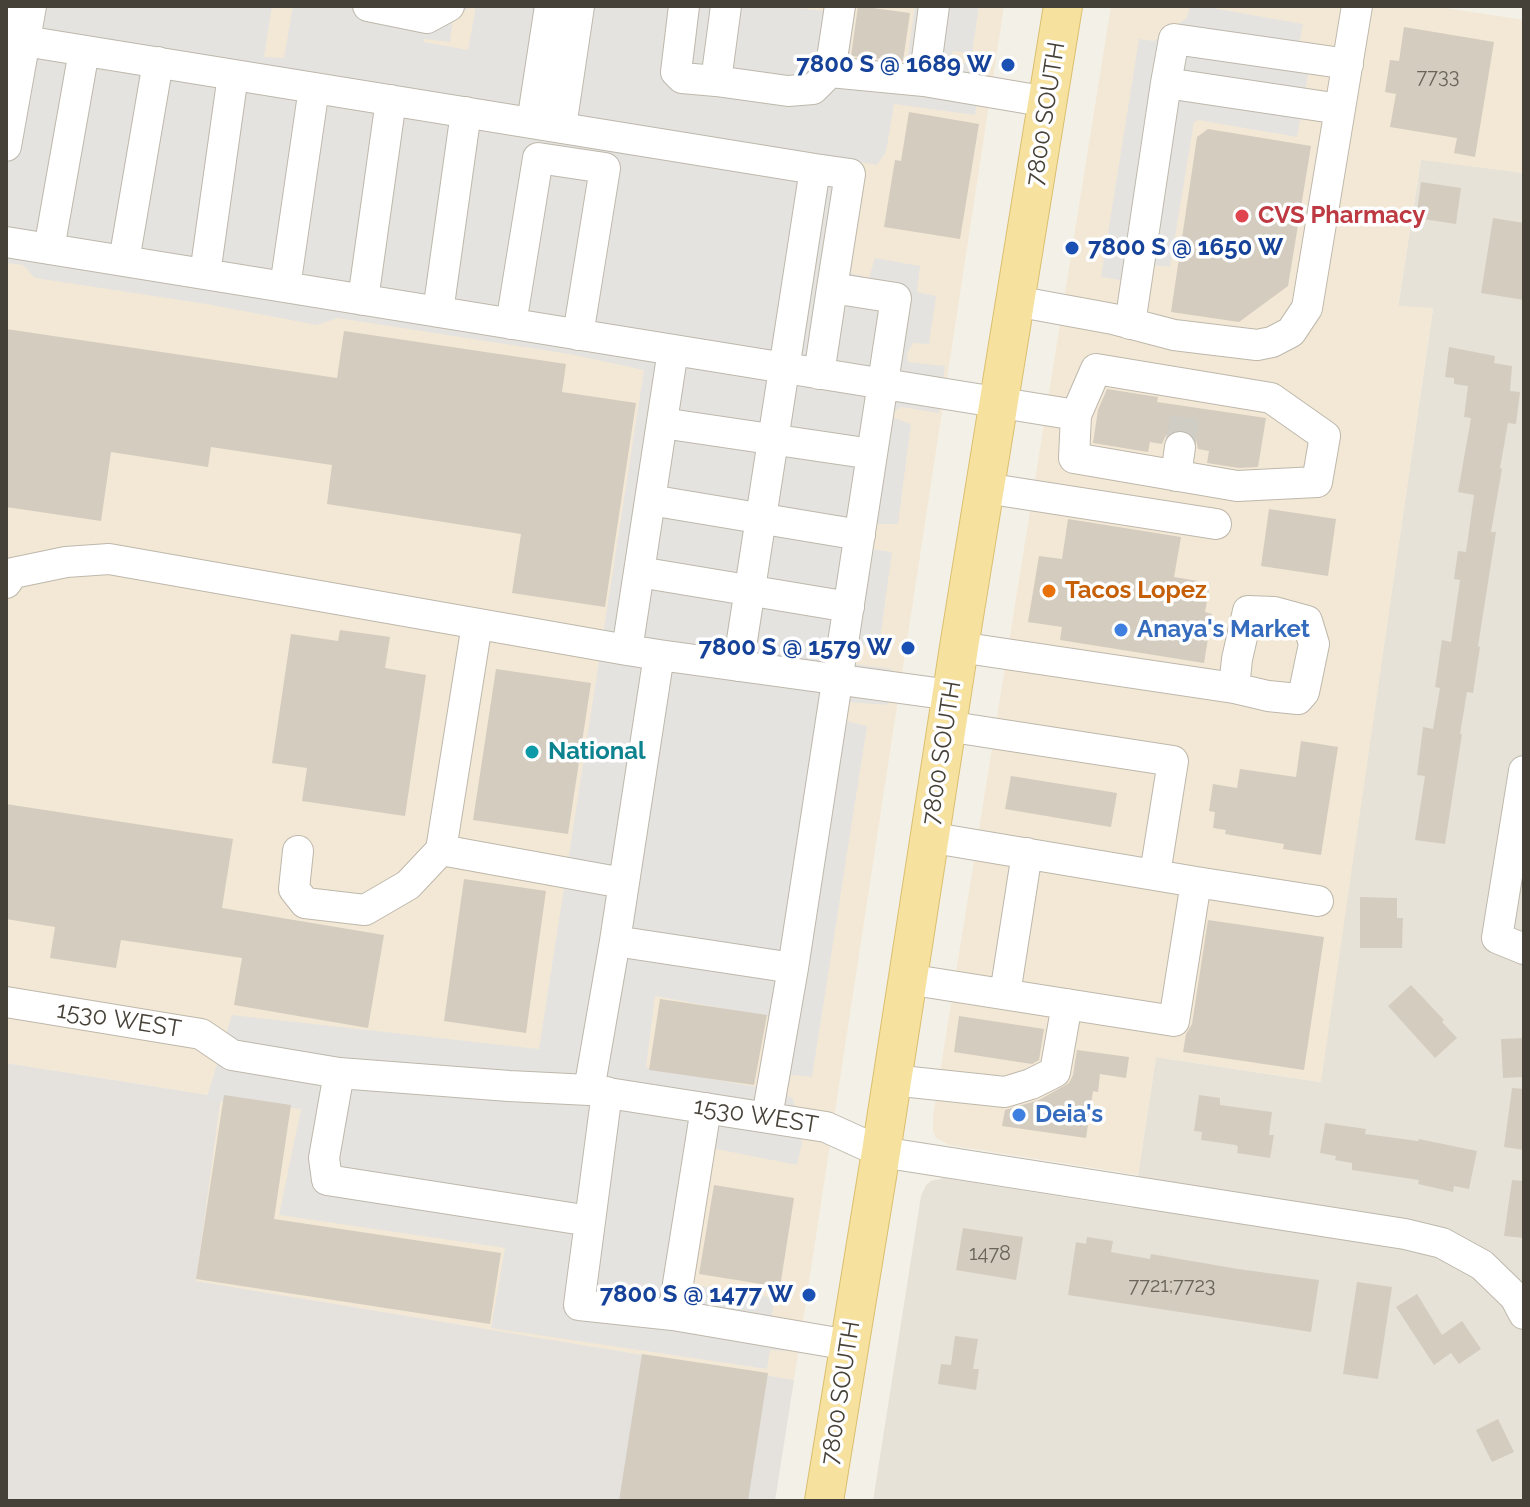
<!DOCTYPE html>
<html>
<head>
<meta charset="utf-8">
<style>
  body { margin:0 }
  #map { position:relative; width:1530px; height:1507px; overflow:hidden; background:#f3f0e8; font-family:Raleway,sans-serif }
  canvas { display:block }
  .frame { position:absolute; inset:0; border:8px solid #464138; pointer-events:none }
</style>
</head>
<body>
<div id="map">
<canvas width="1530" height="1507"></canvas>
<div class="frame"></div>
</div>
<script>
const context = document.querySelector('canvas').getContext('2d');
context.lineJoin = 'round';
function fill(path, color) {
  context.fillStyle = color;
  context.fill(path, 'evenodd');
}
function stroke(path, color, width, dash) {
  context.strokeStyle = color;
  context.lineWidth = width;
  context.lineCap = dash ? 'butt' : 'round';
  context.setLineDash(dash || []);
  context.stroke(path);
}
function drawText(font, color, halo, rows, align = 'center') {
  context.font = font + ' Raleway,sans-serif';
  context.lineWidth = 7;
  context.setLineDash([]);
  context.textBaseline = 'middle';
  context.strokeStyle = halo;
  context.fillStyle = color;
  for (const [text, x, y, turn = 0] of rows) {
    context.save();
    context.translate(x, y);
    context.rotate((+turn || 0) * Math.PI / 180);
    context.textAlign = isNaN(turn) ? turn : align;
    if (halo) context.strokeText(text, 0, 0);
    context.fillText(text, 0, 0);
    context.restore();
  }
}
const residential = new Path2D(`
  M 1421,159 L 1524,173 L 1524,1501 L 873,1501 L 921,1196 L 926,1185 L 931,1181 L 943,1178 L 1133,1208 L 1156,1057 L 1320,1082 L 1433,309 L 1398,307 Z`);
const commercial = new Path2D(`
  M 6,6 L 1004,6 L 794,1380 L 195,1281 L 221,1097 L 6,1063 Z
  M 1111,6 L 1433,6 L 1524,20 L 1524,173 L 1421,160 L 1398,306 L 1433,308 L 1321,1082 L 1156,1057 L 1138,1175 L 949,1145 L 936,1138 L 933,1131 L 933,1116 Z`);
const industrial = new Path2D(`
  M 6,1063 L 221,1097 L 196,1281 L 794,1380 L 775,1501 L 6,1501 Z`);
const parking = new Path2D(`
  M 6,6 L 272,6 L 264,57 L 284,58 L 293,6 L 471,6 L 453,20 L 450,42 L 424,39 L 424,42 L 468,50 L 476,6 L 780,6 L 826,11 L 827,6 L 856,6 L 848,64 L 906,69 L 915,6 L 979,6 L 972,53 L 953,51 L 949,59 L 956,63 L 983,64 L 975,115 L 894,104 L 886,152 L 877,165 L 855,161 L 863,182 L 851,273 L 869,278 L 875,258 L 920,266 L 917,292 L 936,296 L 929,344 L 913,343 L 907,353 L 908,362 L 945,366 L 939,413 L 901,407 L 893,412 L 894,418 L 911,424 L 898,524 L 877,524 L 872,549 L 892,552 L 879,647 L 857,644 L 854,664 L 892,669 L 888,705 L 848,702 L 846,721 L 867,726 L 812,1077 L 791,1075 L 787,1093 L 789,1097 L 793,1098 L 802,1143 L 797,1165 L 711,1148 L 688,1284 L 774,1298 L 772,1317 L 788,1326 L 785,1351 L 770,1350 L 767,1369 L 491,1328 L 505,1248 L 279,1215 L 301,1109 L 206,1100 L 232,1015 L 539,1049 L 644,370 L 569,354 L 338,318 L 317,325 L 206,304 L 35,278 L 23,265 L 6,263 ZM 655,996 L 770,1017 L 762,1088 L 646,1067 Z
  M 1190,6 L 1201,6 L 1303,24 L 1299,44 L 1313,47 L 1297,137 L 1198,120 L 1194,122 L 1170,267 L 1153,265 L 1150,285 L 1101,277 L 1139,39 L 1154,41 L 1187,18 Z`);
const building = new Path2D(`
  M 858,6 L 910,13 L 903,61 L 851,56 Z
  M 1404,27 L 1494,42 L 1475,157 L 1454,153 L 1457,138 L 1390,127 L 1396,94 L 1385,92 L 1390,60 L 1399,61 Z
  M 909,112 L 979,124 L 960,239 L 884,227 L 895,160 L 901,161 Z
  M 1208,129 L 1311,146 L 1288,286 L 1239,322 L 1171,312 L 1197,137 Z
  M 1421,182 L 1461,188 L 1456,224 L 1416,218 Z
  M 1493,218 L 1524,223 L 1524,300 L 1481,293 Z
  M 6,329 L 337,378 L 344,331 L 566,364 L 562,392 L 636,403 L 605,607 L 512,593 L 521,534 L 327,504 L 332,465 L 211,447 L 208,467 L 111,452 L 101,521 L 6,507 Z
  M 1449,347 L 1495,356 L 1494,363 L 1512,366 L 1510,391 L 1520,392 L 1516,424 L 1508,423 L 1500,468 L 1502,469 L 1491,532 L 1496,532 L 1478,646 L 1480,647 L 1473,693 L 1467,692 L 1460,734 L 1462,734 L 1445,844 L 1415,840 L 1425,776 L 1417,775 L 1423,727 L 1433,729 L 1440,688 L 1435,687 L 1442,640 L 1451,642 L 1460,580 L 1454,579 L 1458,551 L 1466,552 L 1474,495 L 1458,492 L 1471,418 L 1464,417 L 1468,386 L 1454,384 L 1454,378 L 1445,377 Z
  M 1107,389 L 1158,397 L 1157,402 L 1266,418 L 1258,467 L 1239,468 L 1207,463 L 1209,451 L 1198,449 L 1196,440 L 1192,433 L 1183,429 L 1173,431 L 1166,435 L 1162,444 L 1150,442 L 1148,452 L 1093,443 L 1098,410 Z
  M 1269,509 L 1336,519 L 1328,576 L 1261,566 Z
  M 1068,519 L 1181,537 L 1174,577 L 1210,583 L 1205,612 L 1212,614 L 1204,663 L 1060,640 L 1062,627 L 1028,622 L 1039,556 L 1062,559 Z
  M 340,630 L 390,637 L 385,668 L 426,675 L 405,816 L 302,801 L 307,768 L 272,763 L 291,634 L 338,641 Z
  M 496,669 L 591,683 L 568,834 L 473,820 Z
  M 1301,741 L 1338,747 L 1321,855 L 1283,849 L 1284,844 L 1225,834 L 1226,830 L 1213,828 L 1215,812 L 1209,811 L 1213,784 L 1237,788 L 1240,769 L 1296,777 Z
  M 1011,776 L 1117,793 L 1111,827 L 1005,809 Z
  M 6,804 L 233,839 L 222,908 L 384,935 L 368,1028 L 234,1005 L 242,958 L 121,940 L 116,968 L 50,958 L 55,927 L 6,919 Z
  M 464,879 L 546,891 L 526,1033 L 444,1021 Z
  M 1360,897 L 1397,898 L 1397,918 L 1403,918 L 1402,948 L 1360,948 Z
  M 1208,920 L 1324,937 L 1304,1070 L 1183,1052 L 1186,1034 L 1192,1024 Z
  M 1411,985 L 1444,1020 L 1442,1022 L 1457,1038 L 1435,1058 L 1388,1006 Z
  M 660,999 L 767,1015 L 754,1085 L 649,1070 Z
  M 959,1016 L 1044,1029 L 1039,1060 L 1032,1064 L 954,1052 Z
  M 1524,1038 L 1524,1077 L 1503,1078 L 1501,1039 Z
  M 1077,1050 L 1129,1057 L 1126,1078 L 1100,1074 L 1098,1092 L 1093,1091 L 1086,1138 L 1002,1126 L 1005,1110 L 1039,1100 L 1069,1083 L 1073,1075 Z
  M 1512,1088 L 1524,1089 L 1524,1150 L 1504,1147 Z
  M 224,1095 L 291,1105 L 274,1219 L 501,1253 L 490,1324 L 196,1279 Z
  M 1199,1095 L 1220,1098 L 1220,1105 L 1272,1112 L 1269,1135 L 1274,1135 L 1270,1158 L 1237,1153 L 1238,1147 L 1236,1145 L 1201,1140 L 1202,1132 L 1194,1131 Z
  M 1325,1123 L 1366,1129 L 1365,1134 L 1418,1141 L 1419,1139 L 1477,1151 L 1469,1189 L 1454,1186 L 1453,1192 L 1418,1184 L 1419,1180 L 1352,1170 L 1352,1163 L 1335,1160 L 1336,1156 L 1320,1153 Z
  M 1512,1180 L 1524,1181 L 1524,1238 L 1504,1236 Z
  M 714,1185 L 794,1198 L 780,1287 L 699,1274 Z
  M 963,1228 L 1023,1237 L 1016,1280 L 956,1270 Z
  M 1087,1237 L 1113,1241 L 1111,1252 L 1150,1259 L 1151,1254 L 1238,1269 L 1319,1280 L 1311,1332 L 1068,1295 L 1076,1242 L 1086,1244 Z
  M 1357,1282 L 1392,1287 L 1378,1379 L 1343,1374 Z
  M 1417,1294 L 1442,1335 L 1462,1321 L 1481,1349 L 1459,1364 L 1451,1353 L 1434,1365 L 1396,1307 Z
  M 955,1336 L 978,1339 L 973,1369 L 979,1369 L 976,1390 L 938,1384 L 941,1364 L 951,1365 Z
  M 642,1354 L 768,1373 L 748,1501 L 619,1501 Z
  M 1498,1419 L 1514,1452 L 1492,1462 L 1476,1430 Z`);
const minorTunnel = new Path2D(`
  M 1180,447 L 1186,406`);
const minor = new Path2D(`
  M 368,6 L 427,18 L 449,6
  M 684,6 L 676,72 L 682,78 L 716,81 L 788,91 L 813,89 L 830,72
  M 840,6 L 830,72 L 924,81 L 1048,102
  M 6,11 L 7,6
  M 6,38 L 815,169 L 738,666
  M 716,81 L 726,6
  M 924,81 L 934,6
  M 1166,83 L 1340,109
  M 532,123 L 550,6
  M 561,127 L 579,6
  M 6,146 L 31,6
  M 6,242 L 1076,415
  M 49,249 L 84,51
  M 124,261 L 158,62
  M 205,274 L 233,75
  M 285,287 L 314,88
  M 363,300 L 391,100
  M 1015,301 L 1113,319 L 1174,335 L 1257,345 L 1272,342 L 1291,332 L 1307,308 L 1357,6
  M 438,312 L 466,112
  M 511,324 L 538,158 L 605,168 L 578,335
  M 1130,324 L 1166,83 L 1174,39 L 1348,64
  M 673,350 L 627,650 L 659,655 L 615,941 L 793,968 L 896,298 L 832,288 L 850,174 L 815,169
  M 1096,369 L 1271,398 L 1325,436 L 1317,482 L 1237,486 L 1074,458 L 1076,415 Z
  M 819,374 L 832,288
  M 662,423 L 872,454
  M 1176,476 L 1180,447
  M 985,488 L 1216,524
  M 650,500 L 860,535
  M 639,572 L 849,607
  M 6,583 L 13,573 L 66,562 L 109,559 L 627,650
  M 477,624 L 441,850 L 623,883
  M 959,647 L 1234,688 L 1237,659 L 1248,611 L 1274,612 L 1307,621 L 1314,644 L 1304,692 L 1298,699 L 1268,696 L 1234,688
  M 659,655 L 951,695
  M 946,726 L 1173,761 L 1155,874
  M 1524,771 L 1497,938 L 1524,949
  M 298,851 L 294,889 L 305,903 L 365,910 L 408,885 L 441,850
  M 1196,882 L 1318,901
  M 907,979 L 1174,1021 L 1196,882 L 928,837
  M 1005,994 L 1027,853
  M 6,1002 L 201,1034 L 232,1055 L 339,1073 L 509,1086 L 589,1090 L 826,1127 L 881,1152 L 1405,1234 L 1442,1243 L 1482,1265 L 1515,1297 L 1524,1314
  M 339,1073 L 324,1158 L 327,1180 L 590,1221
  M 892,1080 L 1005,1092 L 1031,1084 L 1055,1072 L 1067,1004
  M 589,1090 L 615,941
  M 607,1092 L 579,1305 L 673,1315
  M 706,1108 L 673,1315 L 849,1345
  M 767,1117 L 793,968`);
const major = new Path2D(`
  M 824,1501 L 881,1152 L 959,647 L 1063,6`);
const markers = [
  [1008,65,8,"#1a4fb4"],
  [1242,216,8,"#e0444e"],
  [1072,248,8,"#1a4fb4"],
  [1049,591,8,"#e8710a"],
  [1121,630,8,"#3f7fe0"],
  [908,648,8,"#1a4fb4"],
  [532,752,8,"#0f9aa8"],
  [1019,1115,8,"#3f7fe0"],
  [809,1295,8,"#1a4fb4"]
];
const numberNames = [
  ["7733",1438,77],
  ["1478",990,1254],
  ["7721;7723",1172,1286]
];
const transitNames = [
  ["7800 S @ 1689 W",992,65],
  ["7800 S @ 1650 W",1088,248,"left"],
  ["7800 S @ 1579 W",892,648],
  ["7800 S @ 1477 W",793,1295]
];
const streetNames = [
  ["7800 SOUTH",1046,114,-81],
  ["7800 SOUTH",942,753,-81],
  ["1530 WEST",119,1020,9],
  ["1530 WEST",756,1116,9],
  ["7800 SOUTH",841,1393,-81]
];
const healthNames = [
  ["CVS Pharmacy",1258,216]
];
const foodNames = [
  ["Tacos Lopez",1065,591]
];
const shopNames = [
  ["Anaya's Market",1137,630],
  ["Deia's",1035,1115]
];
const cultureNames = [
  ["National",548,752]
];
fill(residential, '#e6e2d7');
fill(commercial, '#f3e8d5');
fill(industrial, '#e5e2dd');
fill(parking, '#e5e3e0');
fill(building, '#d4ccbf');
stroke(minorTunnel, '#d0cdc5', 30, [30, 15]);
stroke(minor, '#beb8ac', 32);
stroke(major, '#dbbf6f', 40);
stroke(minor, '#fff', 30);
stroke(major, '#f6e19e', 38);
for (const [x, y, r, color] of markers) {
  const dot = new Path2D();
  dot.arc(x, y, r, 0, 2 * Math.PI);
  context.fillStyle = color;
  context.fill(dot);
  stroke(dot, '#fff', 3);
}
drawText('20px', '#6a645a', null, numberNames);
drawText('bold 24px', '#164399', '#fff', transitNames, 'right');
drawText('24px', '#464138', '#fff', streetNames);
drawText('bold 24px', '#be3a42', '#fff', healthNames, 'left');
drawText('bold 24px', '#c56008', '#fff', foodNames, 'left');
drawText('bold 24px', '#366cbe', '#fff', shopNames, 'left');
drawText('bold 24px', '#0d838f', '#fff', cultureNames, 'left');
</script>
</body>
</html>
